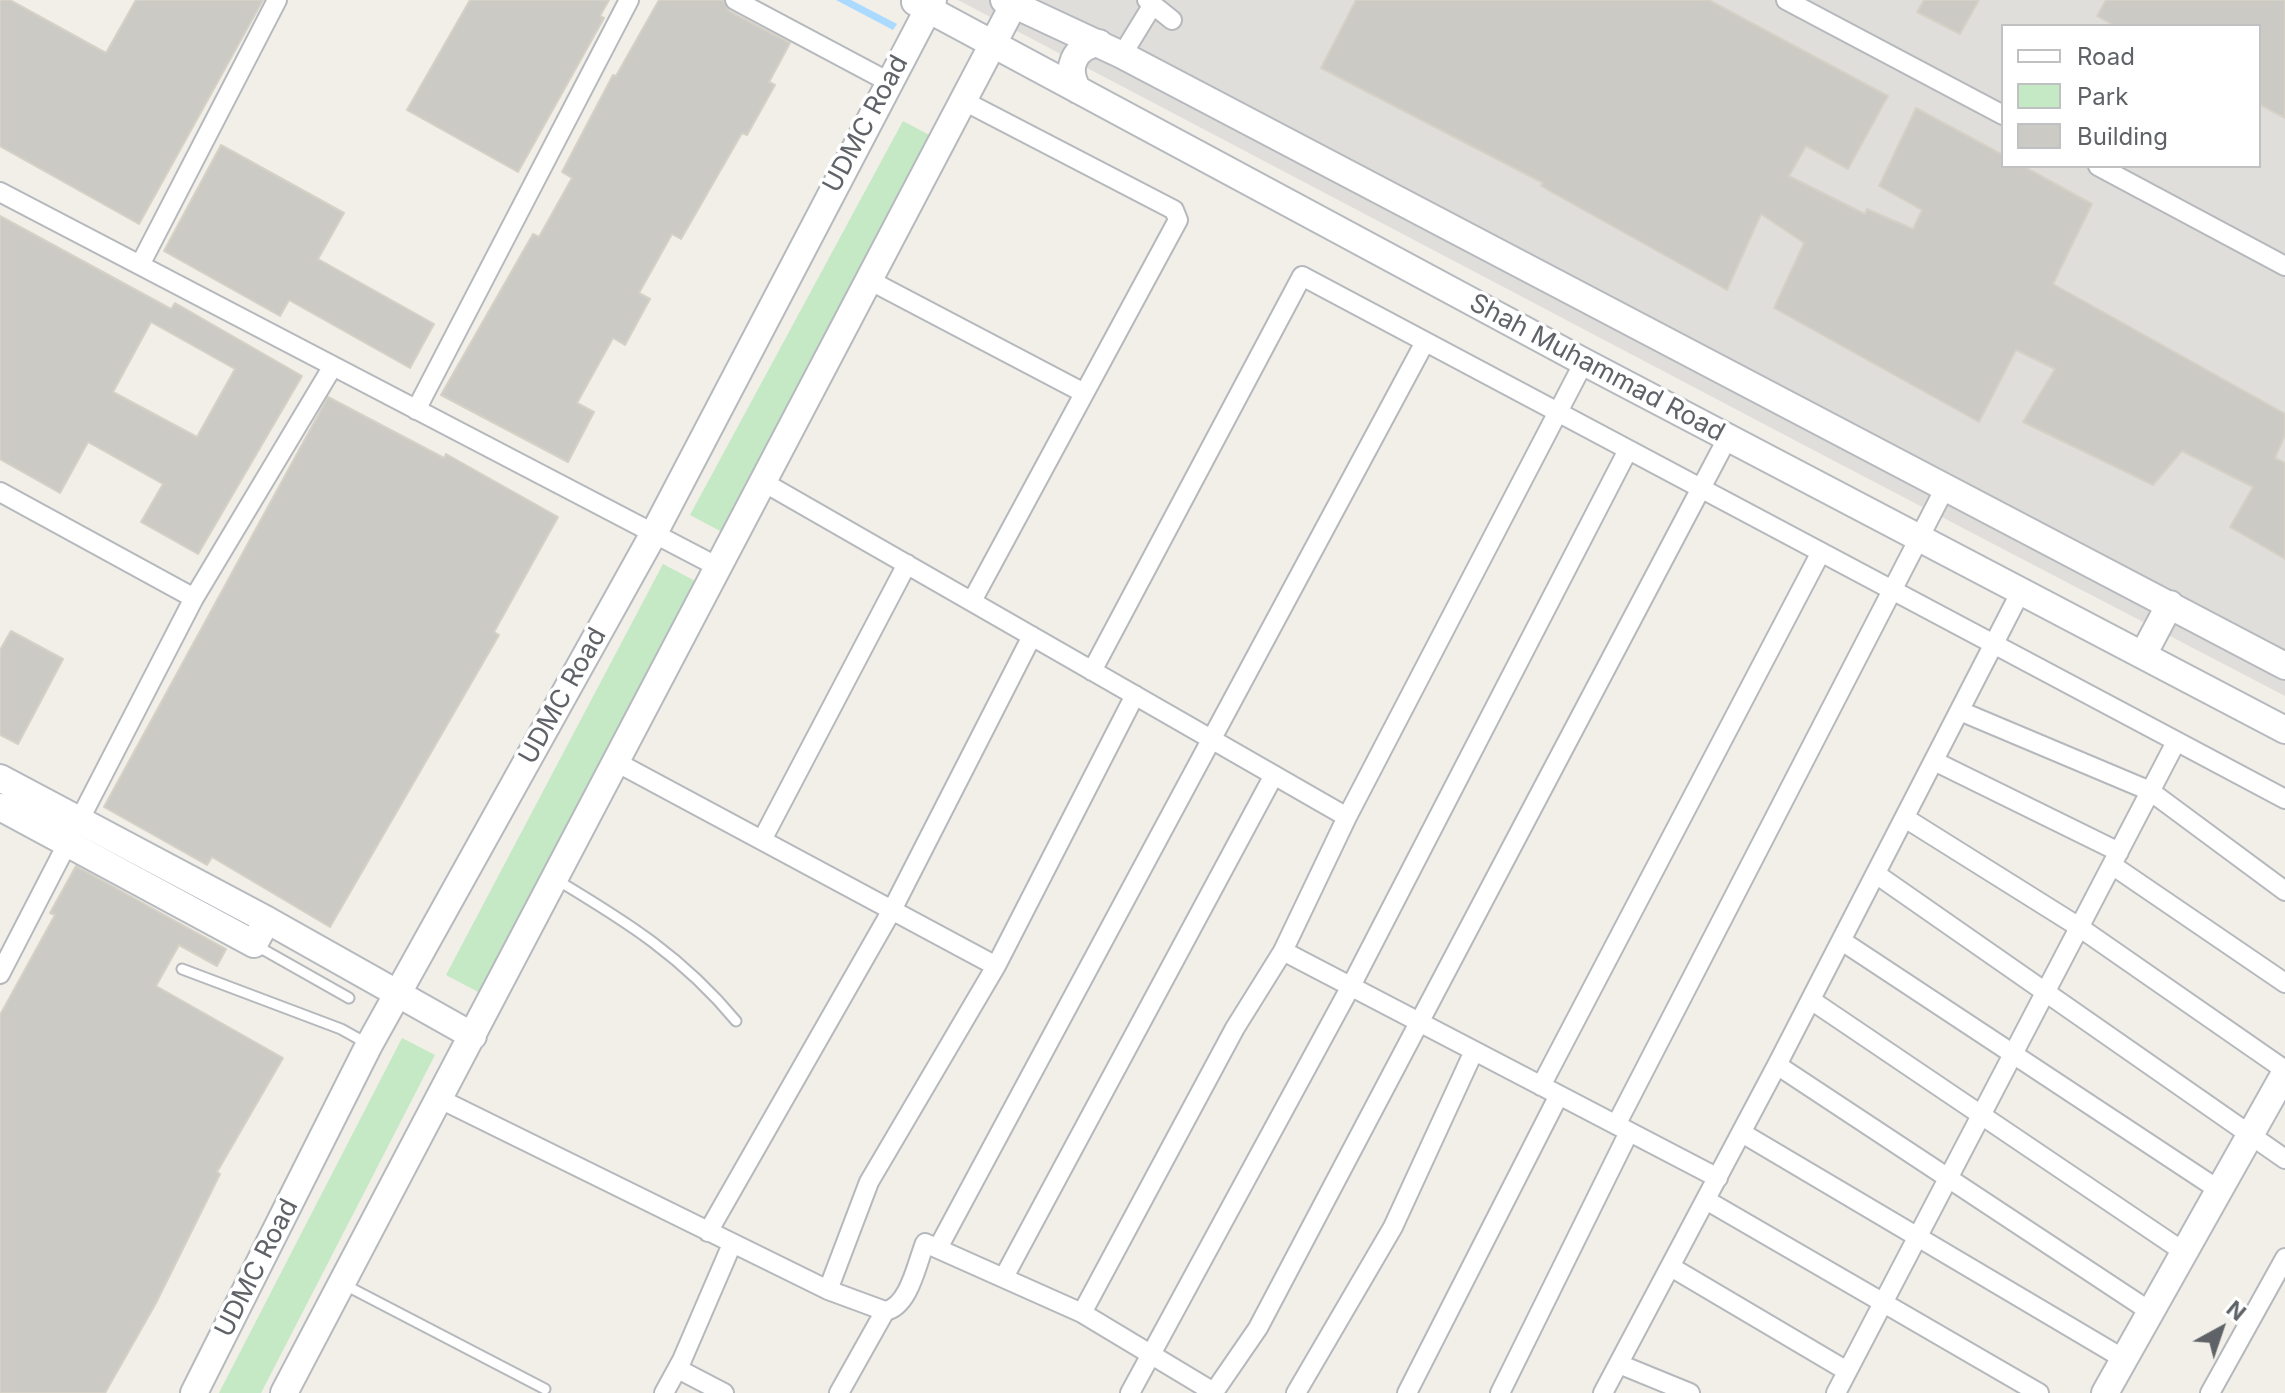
<!DOCTYPE html>
<html>
<head>
<meta charset="utf-8">
<style>
  body { margin:0 }
  #map { position:relative; width:2285px; height:1393px; overflow:hidden; background:#f1efe8; font-family:Inter,sans-serif }
  canvas { display:block }
  .legend { position:absolute; left:2001px; top:24px; width:260px; height:144px; box-sizing:border-box; background:#fff; border:2px solid #bfc1c3; margin:0; padding:10px 14px; list-style:none; font-size:24px; color:#5f6368 }
  .legend li { display:flex; align-items:center; gap:16px; height:40px }
  .legend b { width:40px; border:2px solid #bfc1c3 }
  .north { position:absolute; left:2181px; top:1289px; width:80px; height:80px; -webkit-text-stroke:6px #fff; paint-order:stroke; rotate:40deg; font-size:22px; font-weight:700; line-height:32px; text-align:center; color:#5f6368 }
  .north::after { content:''; display:block; margin:auto; width:28px; height:36px; background:#5f6368; clip-path:polygon(50% 0,100% 100%,50% 72%,0 100%) }
</style>
</head>
<body>
<div id="map">
<canvas width="2285" height="1393"></canvas>
<ul class="legend">
<li><b style="height:10px;background:#fff"></b>Road</li>
<li><b style="height:22px;background:#c5e8c5"></b>Park</li>
<li><b style="height:22px;background:#cccac5"></b>Building</li>
</ul>
<div class="north">N</div>
</div>
<script>
const context = document.querySelector('canvas').getContext('2d');
context.lineJoin = 'round';
function fill(path, color) {
  context.fillStyle = color;
  context.fill(path, 'evenodd');
}
function stroke(path, color, width, dash) {
  context.strokeStyle = color;
  context.lineWidth = width;
  context.lineCap = dash ? 'butt' : 'round';
  context.setLineDash(dash || []);
  context.stroke(path);
}
function drawText(font, color, halo, rows, align = 'center') {
  context.font = font + ' Inter,sans-serif';
  context.lineWidth = 7;
  context.setLineDash([]);
  context.textBaseline = 'middle';
  context.strokeStyle = halo;
  context.fillStyle = color;
  for (const [text, x, y, turn = 0] of rows) {
    context.save();
    context.translate(x, y);
    context.rotate((+turn || 0) * Math.PI / 180);
    context.textAlign = isNaN(turn) ? turn : align;
    if (halo) context.strokeText(text, 0, 0);
    context.fillText(text, 0, 0);
    context.restore();
  }
}
const industrial = new Path2D(`
  M 958,0 L 2285,0 L 2285,696 L 1838,463 ZM 2003,26 L 2259,26 L 2259,166 L 2003,166 Z`);
const green = new Path2D(`
  M 903,121 L 935,138 L 722,532 L 690,515 Z
  M 663,564 L 699,583 L 482,994 L 446,975 Z
  M 402,1038 L 435,1055 L 261,1393 L 219,1393 Z`);
const water = new Path2D(`
  M 836,0 L 851,0 L 897,24 L 893,30 Z`);
const building = new Path2D(`
  M 0,0 L 10,0 L 106,53 L 136,0 L 263,0 L 139,224 L 0,146 Z
  M 470,0 L 609,0 L 600,16 L 604,18 L 518,172 L 407,110 Z
  M 659,0 L 723,0 L 729,11 L 790,43 L 769,82 L 775,85 L 747,135 L 742,133 L 681,239 L 672,234 L 639,293 L 650,299 L 625,345 L 613,338 L 577,403 L 594,412 L 568,462 L 441,395 L 533,234 L 539,237 L 572,178 L 562,172 L 613,75 L 616,76 Z
  M 1356,0 L 1709,0 L 1888,96 L 1848,169 L 1806,146 L 1789,176 L 1865,214 L 1867,209 L 1913,229 L 1922,210 L 1879,186 L 1916,108 L 2003,155 L 2003,166 L 2023,166 L 2092,204 L 2053,284 L 2285,414 L 2285,435 L 2275,458 L 2285,463 L 2285,559 L 2230,527 L 2253,487 L 2182,451 L 2153,485 L 2023,422 L 2055,369 L 2016,350 L 1979,422 L 1774,308 L 1804,243 L 1761,214 L 1727,290 L 1541,186 L 1543,183 L 1321,68 Z
  M 1924,0 L 1979,0 L 1960,34 L 1917,12 Z
  M 2106,0 L 2285,0 L 2285,118 L 2259,104 L 2259,26 L 2115,26 L 2097,16 Z
  M 221,145 L 344,213 L 318,259 L 434,324 L 410,368 L 289,300 L 280,316 L 164,251 Z
  M 0,216 L 171,309 L 175,303 L 302,376 L 198,554 L 141,522 L 163,484 L 88,442 L 60,493 L 0,459 ZM 151,322 L 235,369 L 197,437 L 113,392 Z
  M 328,397 L 444,458 L 446,454 L 558,517 L 494,632 L 499,635 L 330,927 L 212,857 L 207,865 L 104,807 Z
  M 11,631 L 63,659 L 18,744 L 0,735 L 0,650 Z
  M 76,866 L 226,949 L 217,966 L 179,945 L 156,986 L 283,1058 L 217,1172 L 220,1174 L 156,1303 L 105,1393 L 0,1393 L 0,1015 L 55,915 L 50,913 Z`);
const lane = new Path2D(`
  M 557,880 C 627,922 683,957 736,1021
  M 257,946 L 349,998
  M 182,969 L 341,1029 L 368,1044
  M 345,1285 L 545,1389`);
const street = new Path2D(`
  M 735,0 L 887,81
  M 1147,0 L 1172,20
  M 1786,0 L 2003,115
  M 1122,55 L 1152,6
  M 964,101 L 1174,210 L 1178,220 L 972,601
  M 2098,166 L 2285,266
  M 0,192 L 720,568
  M 140,265 L 277,0
  M 869,280 L 1084,393
  M 416,410 L 629,0
  M 765,483 L 1347,817
  M 0,492 L 194,598
  M 1092,671 L 1302,276 L 2285,799
  M 1960,711 L 2150,791 L 2285,891
  M 1934,761 L 2119,852
  M 618,763 L 996,966
  M 1905,818 L 2079,927 L 2285,1070
  M 762,840 L 907,564
  M 2112,865 L 2285,983
  M 1876,874 L 2285,1159
  M 1842,941 L 2219,1190
  M 1283,951 L 1718,1178
  M 0,974 L 194,598 L 333,366
  M 1811,1000 L 2184,1252
  M 1777,1065 L 2151,1312
  M 1541,1086 L 1821,552
  M 440,1099 L 828,1290 L 885,1311 C 909,1307 917,1263 925,1243 L 1082,1313 L 1215,1393
  M 1616,1125 L 1946,486
  M 1742,1133 L 2124,1359
  M 1706,1200 L 2039,1393
  M 708,1232 L 892,910 L 1032,636
  M 938,1248 L 1425,342
  M 1671,1267 L 1847,1371
  M 1004,1277 L 1274,775
  M 828,1290 L 869,1182 L 996,966 L 1135,695
  M 1082,1313 L 1235,1028 L 1283,951 L 1347,817 L 1584,362
  M 1619,1364 L 1690,1393
  M 678,1369 L 724,1393
  M 1214,1392 L 1258,1328 L 1728,437
  M 664,1393 L 682,1360 L 732,1244
  M 839,1393 L 885,1311
  M 1130,1393 L 1351,986 L 1628,450
  M 1296,1393 L 1393,1227 L 1474,1051
  M 1407,1393 L 1559,1095
  M 1500,1393 L 1629,1132
  M 1603,1393 L 1777,1065 L 2021,591
  M 1836,1393 L 2176,742
  M 2210,1393 L 2285,1258`);
const secondary = new Path2D(`
  M 1004,0 L 1122,55 L 2285,666
  M 915,2 L 1584,362 L 2285,730
  M 1078,90 C 1065,69 1073,47 1099,43
  M 2143,655 L 2170,604
  M 0,778 L 267,920 L 473,1036
  M 0,807 L 254,944 L 267,920
  M 194,1393 L 369,1045 L 654,533 L 933,0
  M 284,1393 L 1016,0
  M 2105,1393 L 2285,1073`);
const streetNames = [
  ["UDMC Road",866,124,-62],
  ["Shah Muhammad Road",1597,368,28],
  ["UDMC Road",563,696,-61],
  ["UDMC Road",257,1268,-63]
];
fill(industrial, '#e0deda');
fill(green, '#c5e8c5');
fill(water, '#aadaff');
fill(building, '#cccac5');
stroke(building, '#d6d1c6', 2);
stroke(lane, '#b5b8bc', 13);
stroke(street, '#b5b8bc', 22);
stroke(secondary, '#b6babf', 30);
stroke(lane, '#fff', 9);
stroke(street, '#fff', 18);
stroke(secondary, '#fff', 26);
drawText('26px', '#5f6368', '#fff', streetNames);
</script>
</body>
</html>
